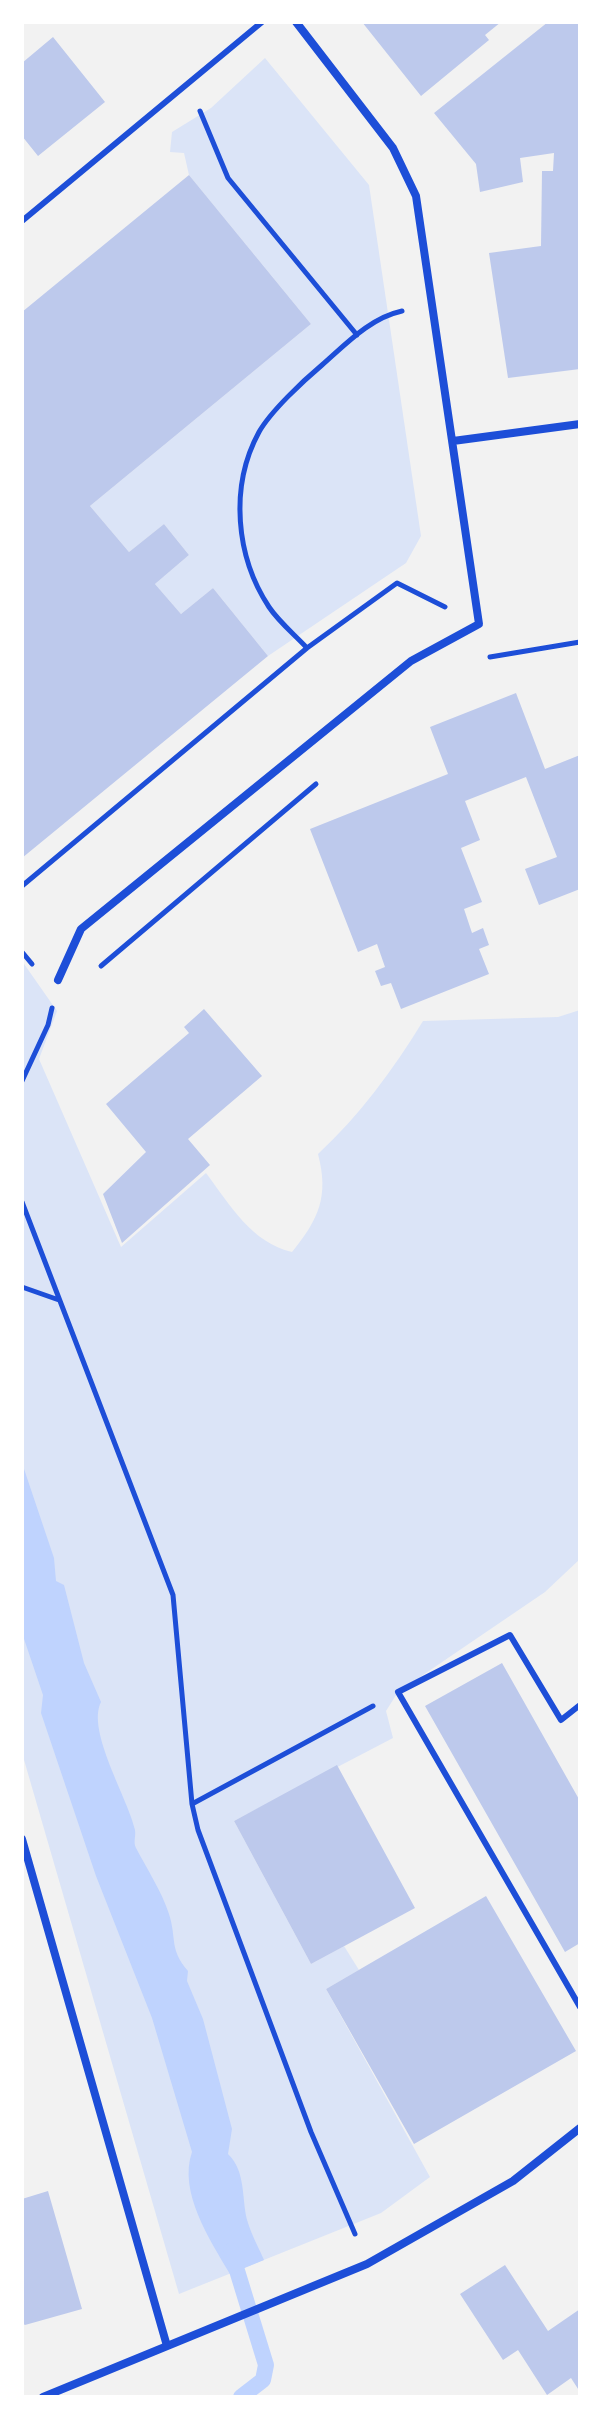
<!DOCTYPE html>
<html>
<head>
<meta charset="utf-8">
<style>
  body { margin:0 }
  #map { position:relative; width:602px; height:2419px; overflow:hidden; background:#f2f2f2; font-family:Montserrat,sans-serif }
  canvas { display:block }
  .frame { position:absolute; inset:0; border:24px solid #fff; pointer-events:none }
</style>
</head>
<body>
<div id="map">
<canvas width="602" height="2419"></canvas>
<div class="frame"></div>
</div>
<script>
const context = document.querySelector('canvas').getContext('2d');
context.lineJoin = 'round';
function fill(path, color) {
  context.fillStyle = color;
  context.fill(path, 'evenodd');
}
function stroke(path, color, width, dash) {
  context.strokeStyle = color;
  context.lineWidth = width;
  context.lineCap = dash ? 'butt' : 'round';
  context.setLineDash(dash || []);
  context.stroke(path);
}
const green = new Path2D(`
  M 265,58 L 369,185 L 421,536 L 406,563 L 268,656 L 213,588 L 181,614 L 155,584 L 189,555 L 164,524 L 129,552 L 90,506 L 311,324 L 189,175 L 184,153 L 170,152 L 172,132 L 211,108 Z
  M 22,961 L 57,1011 L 39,1059 L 121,1247 L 206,1173 C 230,1205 252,1243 292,1252 C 319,1219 329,1196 318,1154 C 360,1115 393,1070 423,1021 L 558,1017 L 580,1010 L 580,1559 L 545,1592 L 398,1692 L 386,1711 L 393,1738 L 234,1821 L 311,1964 L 344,1946 L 359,1970 L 326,1989 L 430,2177 L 381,2213 L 179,2294 L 22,1753 Z`);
const water = new Path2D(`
  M 22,1463 L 54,1558 L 56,1581 L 64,1585 L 84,1663 L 101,1702 C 86,1731 129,1800 135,1830 C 136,1837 133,1842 136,1848 C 147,1869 162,1892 169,1914 C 177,1939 169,1949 188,1971 L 187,1981 L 203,2019 L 232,2129 L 228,2154 C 247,2172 241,2201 248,2223 C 252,2236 259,2248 264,2260 L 230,2274 C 210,2240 178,2192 192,2152 L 152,2018 L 96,1876 L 41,1713 L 43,1695 L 22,1633 Z`);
const stream = new Path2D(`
  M 231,2251 L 266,2365 L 263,2380 L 241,2397`);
const building = new Path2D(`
  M 362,22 L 501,22 L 485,35 L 489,40 L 421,96 Z
  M 548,22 L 580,22 L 580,369 L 508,378 L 489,253 L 541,246 L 542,171 L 553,171 L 554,153 L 520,158 L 523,182 L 480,192 L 476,164 L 434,113 Z
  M 53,37 L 105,102 L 38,156 L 22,136 L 22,63 Z
  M 189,175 L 311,324 L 90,506 L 129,552 L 164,524 L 189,555 L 155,584 L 181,614 L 213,588 L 268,656 L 22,858 L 22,312 Z
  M 516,693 L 545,769 L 580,755 L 580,889 L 539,905 L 525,869 L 557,857 L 526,777 L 465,801 L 480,840 L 461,848 L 482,902 L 464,909 L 472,933 L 483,928 L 489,945 L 479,949 L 489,974 L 401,1009 L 391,983 L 381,986 L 375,971 L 385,967 L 377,944 L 358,952 L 310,829 L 448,774 L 430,727 Z
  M 204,1009 L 262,1076 L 188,1139 L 210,1165 L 122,1243 L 103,1194 L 146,1152 L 106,1104 L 189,1033 L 184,1027 Z
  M 502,1663 L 580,1801 L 580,1943 L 565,1952 L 425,1706 Z
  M 337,1765 L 415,1908 L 311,1964 L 234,1821 Z
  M 486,1896 L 576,2051 L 414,2144 L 326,1989 Z
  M 48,2191 L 82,2309 L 25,2325 L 22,2323 L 22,2199 Z
  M 505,2265 L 548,2331 L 580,2309 L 580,2392 L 571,2378 L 547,2395 L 518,2350 L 503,2360 L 460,2294 Z`);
const path = new Path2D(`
  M 200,111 L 228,178 L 357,335
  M 402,311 C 370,318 346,344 322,365 C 303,381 271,411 259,432 C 229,487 236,557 269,607 C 279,622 295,635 307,648 L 397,583 L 445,607
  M 490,657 L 580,642
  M 22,886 L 307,648
  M 22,952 L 32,964
  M 101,966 L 316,784
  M 22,1081 L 48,1025 L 52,1008
  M 22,1202 L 173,1595 L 192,1804 L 198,1830 L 311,2132 L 355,2234
  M 22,1287 L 59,1300
  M 192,1804 L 373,1706`);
const service = new Path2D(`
  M 22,221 L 262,22
  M 580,1705 L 561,1720 L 510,1635 L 398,1692 L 580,2007`);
const minor = new Path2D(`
  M 453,441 L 580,424
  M 58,980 L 81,929 L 411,661 L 479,624 L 416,196 L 393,148 L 296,22
  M 22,1839 L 167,2346
  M 43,2397 L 367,2264 L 513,2181 L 580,2128`);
fill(green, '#dbe4f7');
fill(water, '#bfd3fe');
stroke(stream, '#bfd3fe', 16);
fill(building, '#bdc9ec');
stroke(path, '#1d4ed8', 5);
stroke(service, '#1d4ed8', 6);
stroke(minor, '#1d4ed8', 8);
</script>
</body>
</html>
